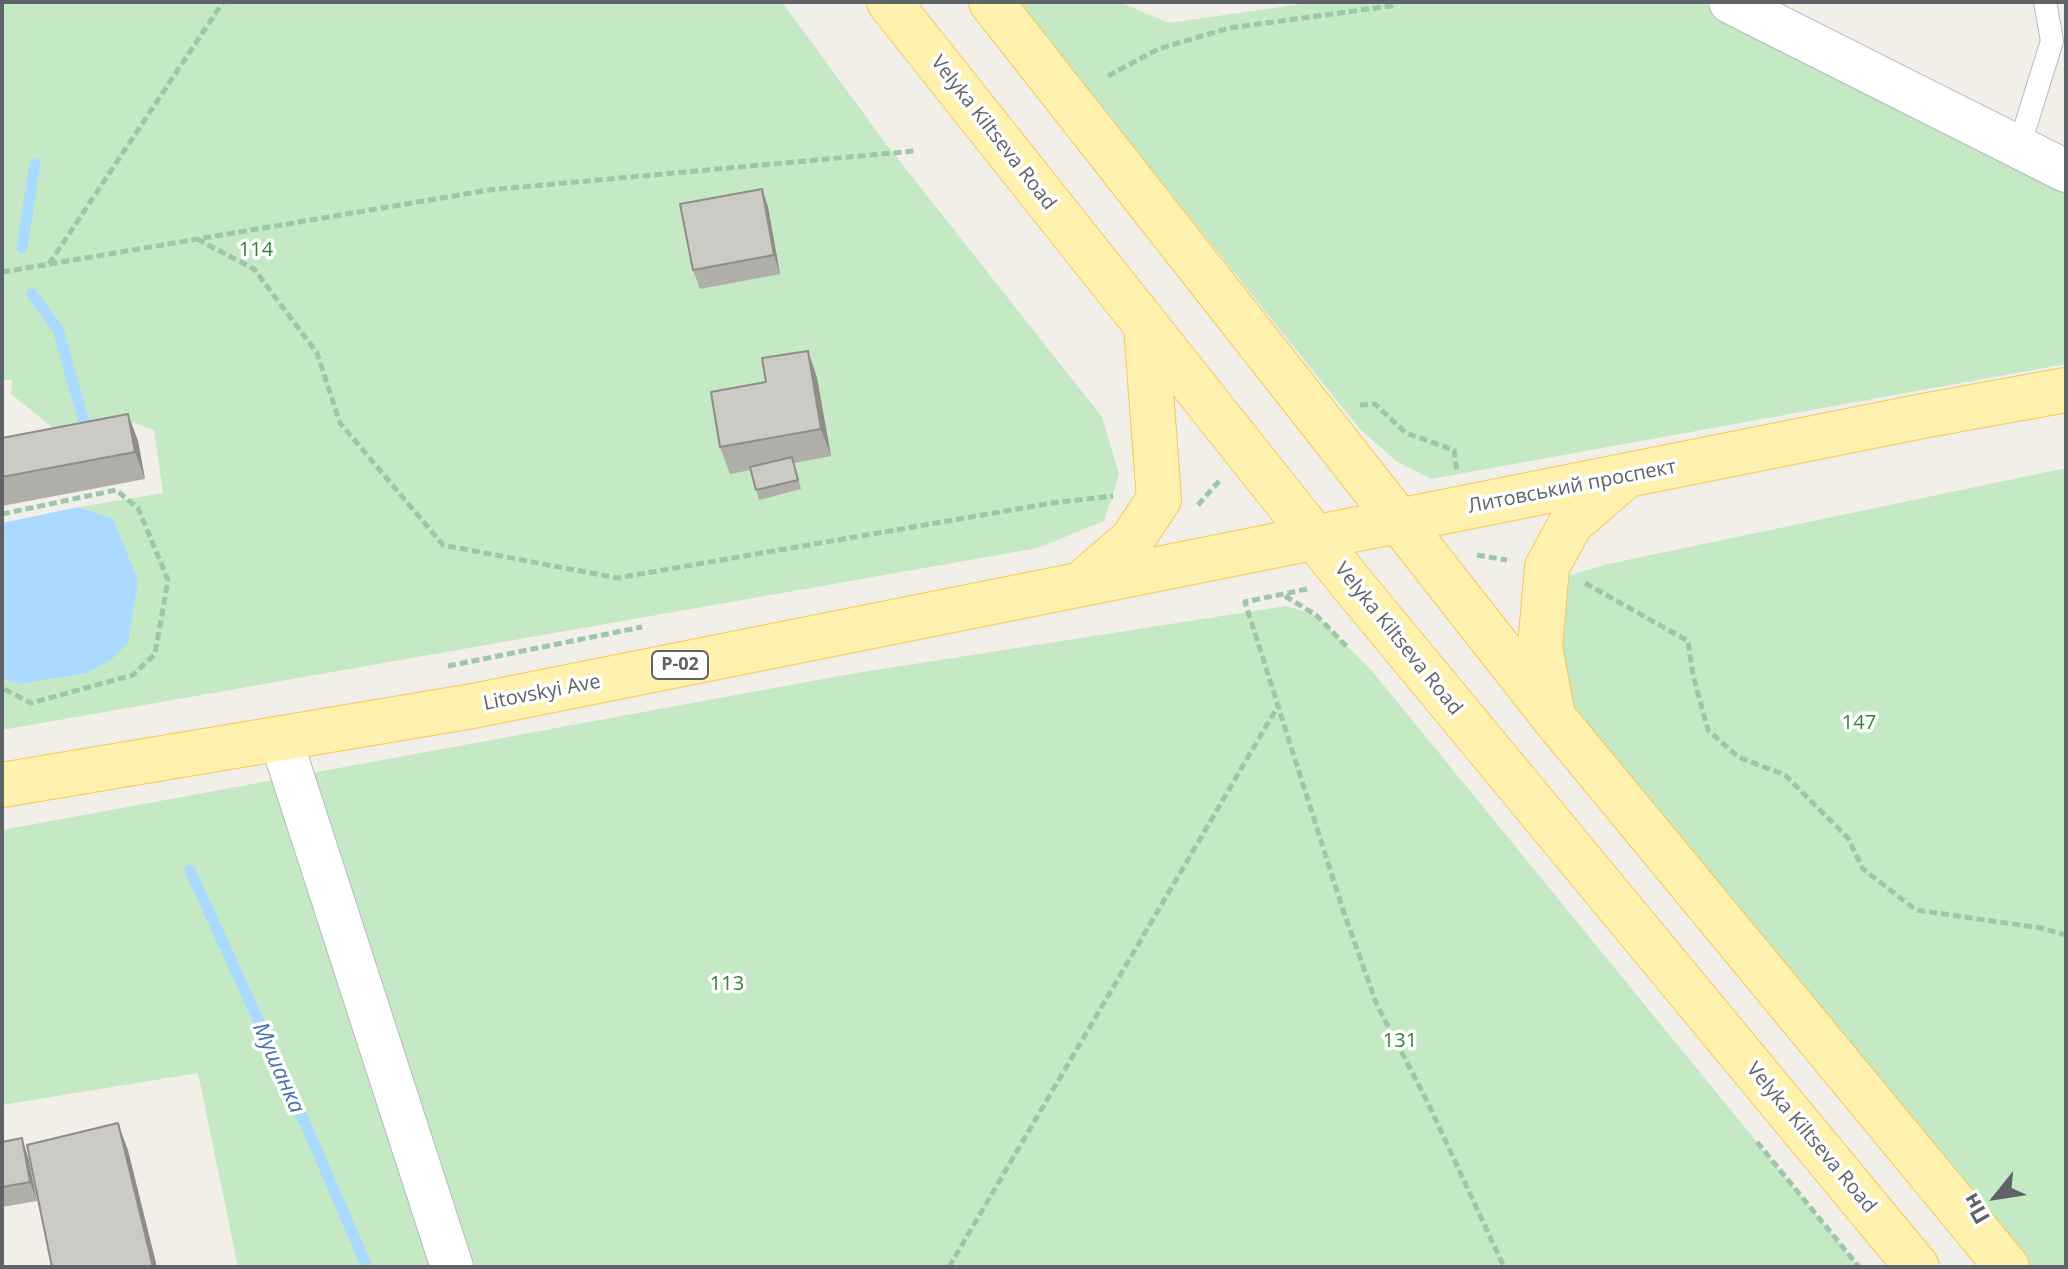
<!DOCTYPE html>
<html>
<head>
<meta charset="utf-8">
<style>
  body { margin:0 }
  #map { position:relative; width:2068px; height:1269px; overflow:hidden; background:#f1efe8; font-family:"Open Sans",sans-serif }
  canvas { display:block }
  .frame { position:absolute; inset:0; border:4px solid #5f6368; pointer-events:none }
  .north { position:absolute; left:1956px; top:1157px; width:80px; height:80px; -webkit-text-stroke:6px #fff; paint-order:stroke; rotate:240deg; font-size:22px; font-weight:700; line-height:32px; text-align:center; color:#5f6368 }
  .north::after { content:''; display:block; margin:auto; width:28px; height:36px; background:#5f6368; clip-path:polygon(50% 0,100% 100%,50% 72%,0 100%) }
</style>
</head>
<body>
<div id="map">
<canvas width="2068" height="1269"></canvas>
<div class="frame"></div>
<div class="north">Пн</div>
</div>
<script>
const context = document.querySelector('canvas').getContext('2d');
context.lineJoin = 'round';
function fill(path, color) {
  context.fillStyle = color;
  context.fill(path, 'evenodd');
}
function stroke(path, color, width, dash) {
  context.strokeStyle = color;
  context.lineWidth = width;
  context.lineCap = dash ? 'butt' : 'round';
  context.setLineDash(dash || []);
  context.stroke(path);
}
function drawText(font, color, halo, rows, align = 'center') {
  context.font = font + ' "Open Sans",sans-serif';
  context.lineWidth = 7;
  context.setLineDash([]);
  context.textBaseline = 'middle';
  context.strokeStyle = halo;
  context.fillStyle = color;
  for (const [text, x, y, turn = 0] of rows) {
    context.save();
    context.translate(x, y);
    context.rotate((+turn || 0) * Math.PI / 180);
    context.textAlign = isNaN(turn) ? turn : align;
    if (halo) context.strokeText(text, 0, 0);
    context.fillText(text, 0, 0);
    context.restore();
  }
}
const green = new Path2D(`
  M 2,2 L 782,2 L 883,140 L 1102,417 L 1119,474 L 1104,521 L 1038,548 L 2,730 L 2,679 L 19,684 L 113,519 L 79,507 L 163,493 L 154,430 L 130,422 L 53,428 L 11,394 L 12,380 L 2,380 Z
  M 1017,2 L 1119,2 L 1169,23 L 1316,2 L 1702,2 L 2066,187 L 2066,364 L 1431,479 L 1396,461 L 1359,428 Z
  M 2066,468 L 2066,1267 L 2007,1267 L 1554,718 L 1547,567 L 1571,575 L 1608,564 Z
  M 1286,606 L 1316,615 L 1372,671 L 1859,1267 L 238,1267 L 198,1073 L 2,1105 L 2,830 L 850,674 Z`);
const water = new Path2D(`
  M 79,507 L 113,519 L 138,580 L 128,643 L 112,659 L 86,673 L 19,684 L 2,679 L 2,523 Z`);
const stream = new Path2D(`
  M 22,248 L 35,164
  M 32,294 L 58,329 L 86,429
  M 190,870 L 309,1132 L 367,1267`);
const path = new Path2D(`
  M 1108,76 L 1158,49 L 1229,28 L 1391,6 L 1395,2
  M 197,239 L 254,269 L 317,353 L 340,423 L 443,545 L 617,578 L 1052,503 L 1113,496
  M 49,264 L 223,2
  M 2,272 L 489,190 L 914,151
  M 1360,405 L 1375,404 L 1406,433 L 1454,450 L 1457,471
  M 1198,505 L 1220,480
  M 2,514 L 116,490 L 138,508 L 168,580 L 155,654 L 133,675 L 31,703 L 2,688
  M 1477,555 L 1507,560
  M 1585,583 L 1688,641 L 1693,675 L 1708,730 L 1738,757 L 1785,775 L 1848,838 L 1863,869 L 1916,910 L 2041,928 L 2066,935
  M 1307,589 L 1245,602 L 1343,910 L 1377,1005 L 1427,1101 L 1504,1267
  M 1285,596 L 1316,615 L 1348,648
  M 448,666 L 642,627
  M 1757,1142 L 1859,1267
  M 949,1267 L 1278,706`);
const service = new Path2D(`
  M 2019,147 L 2052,41 L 2045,2`);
const minor = new Path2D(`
  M 1730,2 L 2066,171
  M 281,740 L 452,1267`);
const primary = new Path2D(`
  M 889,2 L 1347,578 L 1917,1267
  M 991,2 L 1554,718 L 2007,1267
  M 1081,584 L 1132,540 L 1159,499 L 1146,326
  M 1552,711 L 1540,647 L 1547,567 L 1571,523 L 1622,479
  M 2,785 L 473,706 L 1928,415 L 2066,390`);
const wall = new Path2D(`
  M 762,189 L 768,207 L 780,274 L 700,289 L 693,270 Z
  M 808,351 L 817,378 L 831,456 L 794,463 L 801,489 L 759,500 L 751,470 L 730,474 L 720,447 L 766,382 Z
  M 128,414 L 138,441 L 145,479 L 2,506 L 2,438 Z
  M 2,1142 L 28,1157 L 37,1201 L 2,1207 Z`);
const shadedWall = new Path2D(`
  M 762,189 L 768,207 L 780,274 L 774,255 Z
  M 808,351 L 817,378 L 831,456 L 821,429 Z
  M 128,414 L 138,441 L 145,479 L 135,452 Z
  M 118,1123 L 128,1150 L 157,1267 L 153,1267 Z
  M 22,1138 L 28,1157 L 37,1201 L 30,1182 Z`);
const building = new Path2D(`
  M 762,189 L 774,255 L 693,270 L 680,204 Z
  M 808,351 L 821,429 L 720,447 L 711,392 L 766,382 L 762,358 Z
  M 128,414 L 135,452 L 2,477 L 2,438 Z
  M 792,457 L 798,480 L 756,490 L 750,467 Z
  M 118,1123 L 153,1267 L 52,1267 L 27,1145 Z
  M 22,1138 L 30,1182 L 2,1187 L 2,1142 Z`);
const shields = [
  [680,665,56]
];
const shieldNames = [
  ["Р-02",680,665]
];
const streetNames = [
  ["Velyka Kiltseva Road",993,133,52],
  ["Литовський проспект",1572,487,-11],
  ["Velyka Kiltseva Road",1398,639,51],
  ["Litovskyi Ave",542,693,-11],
  ["Velyka Kiltseva Road",1811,1138,50]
];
const parkNames = [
  ["114",256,250],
  ["147",1859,723],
  ["113",727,984],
  ["131",1400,1041]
];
const waterNames = [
  ["Мушанка",278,1068,66]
];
fill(green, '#c5e8c5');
fill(water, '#aadaff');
stroke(stream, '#aadaff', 11);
stroke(service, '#b5b8bc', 24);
stroke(minor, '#b5b8bc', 44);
stroke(primary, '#f2c960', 46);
stroke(path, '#9cc7a9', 5, [8, 4]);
stroke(service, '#fff', 22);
stroke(minor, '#fff', 42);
stroke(primary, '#fff2af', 44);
fill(wall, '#afaea9');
fill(shadedWall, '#8f8d8a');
fill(building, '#cccac5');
stroke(building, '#8f8d8a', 2);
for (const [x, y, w] of shields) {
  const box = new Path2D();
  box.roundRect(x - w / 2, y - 14, w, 28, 6);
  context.fillStyle = '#fff';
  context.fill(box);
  stroke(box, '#5f6368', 2);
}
drawText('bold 18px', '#5f6368', null, shieldNames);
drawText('20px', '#5f6368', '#fff', streetNames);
drawText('20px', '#348238', '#fff', parkNames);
drawText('italic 22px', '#4174aa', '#fff', waterNames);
</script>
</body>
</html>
